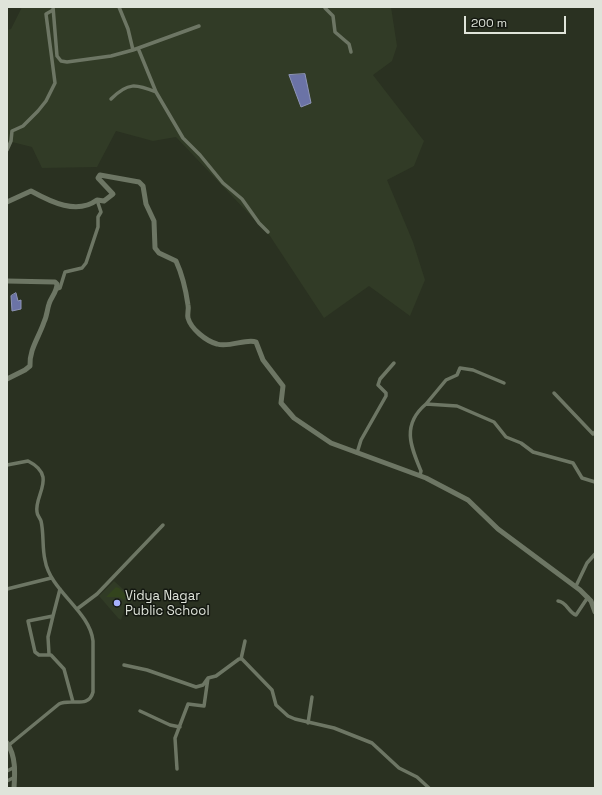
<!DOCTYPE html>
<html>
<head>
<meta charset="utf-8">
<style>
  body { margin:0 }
  #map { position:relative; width:602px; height:795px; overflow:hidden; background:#2a3121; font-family:"Space Grotesk",sans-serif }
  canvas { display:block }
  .frame { position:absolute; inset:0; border:8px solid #dfe4da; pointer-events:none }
  .scale { position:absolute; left:464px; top:16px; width:102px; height:18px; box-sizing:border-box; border:2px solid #dfe4da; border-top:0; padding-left:5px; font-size:12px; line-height:14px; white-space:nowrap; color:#dfe4da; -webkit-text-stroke:3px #141811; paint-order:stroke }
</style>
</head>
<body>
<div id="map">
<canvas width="602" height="795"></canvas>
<div class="frame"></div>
<div class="scale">200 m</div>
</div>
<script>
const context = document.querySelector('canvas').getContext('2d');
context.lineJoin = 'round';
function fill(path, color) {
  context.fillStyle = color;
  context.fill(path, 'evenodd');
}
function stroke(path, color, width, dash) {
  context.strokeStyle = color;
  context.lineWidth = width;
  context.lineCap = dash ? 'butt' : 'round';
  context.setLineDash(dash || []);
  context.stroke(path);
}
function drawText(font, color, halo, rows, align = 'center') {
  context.font = font + ' "Space Grotesk",sans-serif';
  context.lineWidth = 3;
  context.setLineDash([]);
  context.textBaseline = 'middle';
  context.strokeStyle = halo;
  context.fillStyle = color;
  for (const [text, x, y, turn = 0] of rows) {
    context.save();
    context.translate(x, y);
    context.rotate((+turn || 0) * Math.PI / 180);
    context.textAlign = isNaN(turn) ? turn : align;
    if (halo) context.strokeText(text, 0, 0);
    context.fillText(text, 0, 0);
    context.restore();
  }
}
const built = new Path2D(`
  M 22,7 L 391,7 L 397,46 L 392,61 L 373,75 L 424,141 L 414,166 L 387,180 L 413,242 L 425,280 L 410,316 L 369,286 L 324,318 L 270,236 L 176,137 L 153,141 L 116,131 L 97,167 L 42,168 L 32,147 L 12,142 L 7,148 L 7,30 L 11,29 Z
  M 114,581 L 134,599 L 125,608 L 121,620 L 118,618 L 99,596 Z`);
const green = new Path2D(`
  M 116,587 L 119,588 L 127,596 L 124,600 L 119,597 L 106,597 Z`);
const water = new Path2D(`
  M 305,74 L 311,103 L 301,107 L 289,75 Z
  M 16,293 L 18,301 L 21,300 L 21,309 L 12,311 L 11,296 Z`);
const street = new Path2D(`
  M 53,7 L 57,56 L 61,61 L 67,62 L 111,56 L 133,50 L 199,26
  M 119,7 L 128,29 L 133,50
  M 325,8 L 333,16 L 335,32 L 349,44 L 351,52
  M 138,48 L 156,92 L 183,138 L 200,155 L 223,183 L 242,199 L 259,223 L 268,232
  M 111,99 C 128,82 136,84 156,92
  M 7,150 L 11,141 L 12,131 L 23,126 L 38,111 L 46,101 L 55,83 L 46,14 L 53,10
  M 57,289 L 60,288 L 65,272 L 82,268 L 86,263 L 98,227 L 98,217 L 101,212 L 97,200
  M 554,393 L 593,434 L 595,432
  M 426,404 L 446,380 L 457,375 L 460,368 L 473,370 L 504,383
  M 357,453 L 361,440 L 386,396 L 386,393 L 378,385 L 380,379 L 394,363
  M 7,465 L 28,461 C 58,476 34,495 37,512 C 37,515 40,518 41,521 C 44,533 42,548 45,560 C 50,591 90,611 93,641 L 93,692 C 89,709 70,698 59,704 L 9,745
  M 420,475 L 421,471 C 411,447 401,425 426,404 L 457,406 L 494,422 L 506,437 L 521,443 L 533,452 L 573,463 L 582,478 L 595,482
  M 576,586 L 587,563 L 595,554
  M 7,589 L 51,578
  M 60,589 L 53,616 L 28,621 L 35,652 L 39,655 L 51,655 L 64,669 L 73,702
  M 558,601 C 567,602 568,612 576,615 L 588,597
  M 77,609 L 97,594 L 163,525
  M 49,654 L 48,637 L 53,616
  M 241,659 L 245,641
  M 124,665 L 147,670 L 196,687 L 203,685 L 208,678 L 216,676 L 239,659 L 242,659 L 272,690 L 276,705 L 288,716 L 295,719 L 334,728 L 372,743 L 399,768 L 417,777 L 429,788
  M 140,711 L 170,725 L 180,727
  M 308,723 L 312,697
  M 177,769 L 175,738 L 188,704 L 204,706 L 208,678
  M 7,771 L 15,767
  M 7,781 L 15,777`);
const secondary = new Path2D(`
  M 7,202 L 31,191 C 51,202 77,215 97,200 L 104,201 L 113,194 L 98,178 L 100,175 L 139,182 L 143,186 L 146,204 L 154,221 L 155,248 L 159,253 L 176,261 C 182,274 186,291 188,305 C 189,309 187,314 188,318 C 191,329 206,341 217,344 C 229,348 247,338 256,342 L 263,360 L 283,386 L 281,403 L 294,418 L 331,443 L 426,478 L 468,500 L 498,529 L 580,590 L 591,601 L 595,612
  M 7,281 L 55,282 L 57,284 C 57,292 51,297 49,304 C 47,310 47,316 44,322 C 39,337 29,350 30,366 L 25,370 L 7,379
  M 7,743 C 16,756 15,773 14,788`);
const markers = [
  [117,603,4,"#a6b1fc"]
];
const poiNames = [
  ["Vidya Nagar",125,596],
  ["Public School",125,611]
];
fill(built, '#313b26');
fill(green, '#33441d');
fill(water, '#6b73a6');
stroke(water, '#8e95b6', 1);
stroke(street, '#6d7664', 3.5);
stroke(secondary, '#6d7664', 5);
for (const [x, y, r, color] of markers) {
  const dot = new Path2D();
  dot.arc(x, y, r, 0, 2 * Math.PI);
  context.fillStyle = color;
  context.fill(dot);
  stroke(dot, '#141811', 1.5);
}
drawText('13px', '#dfe4da', '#141811', poiNames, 'left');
</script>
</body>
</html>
